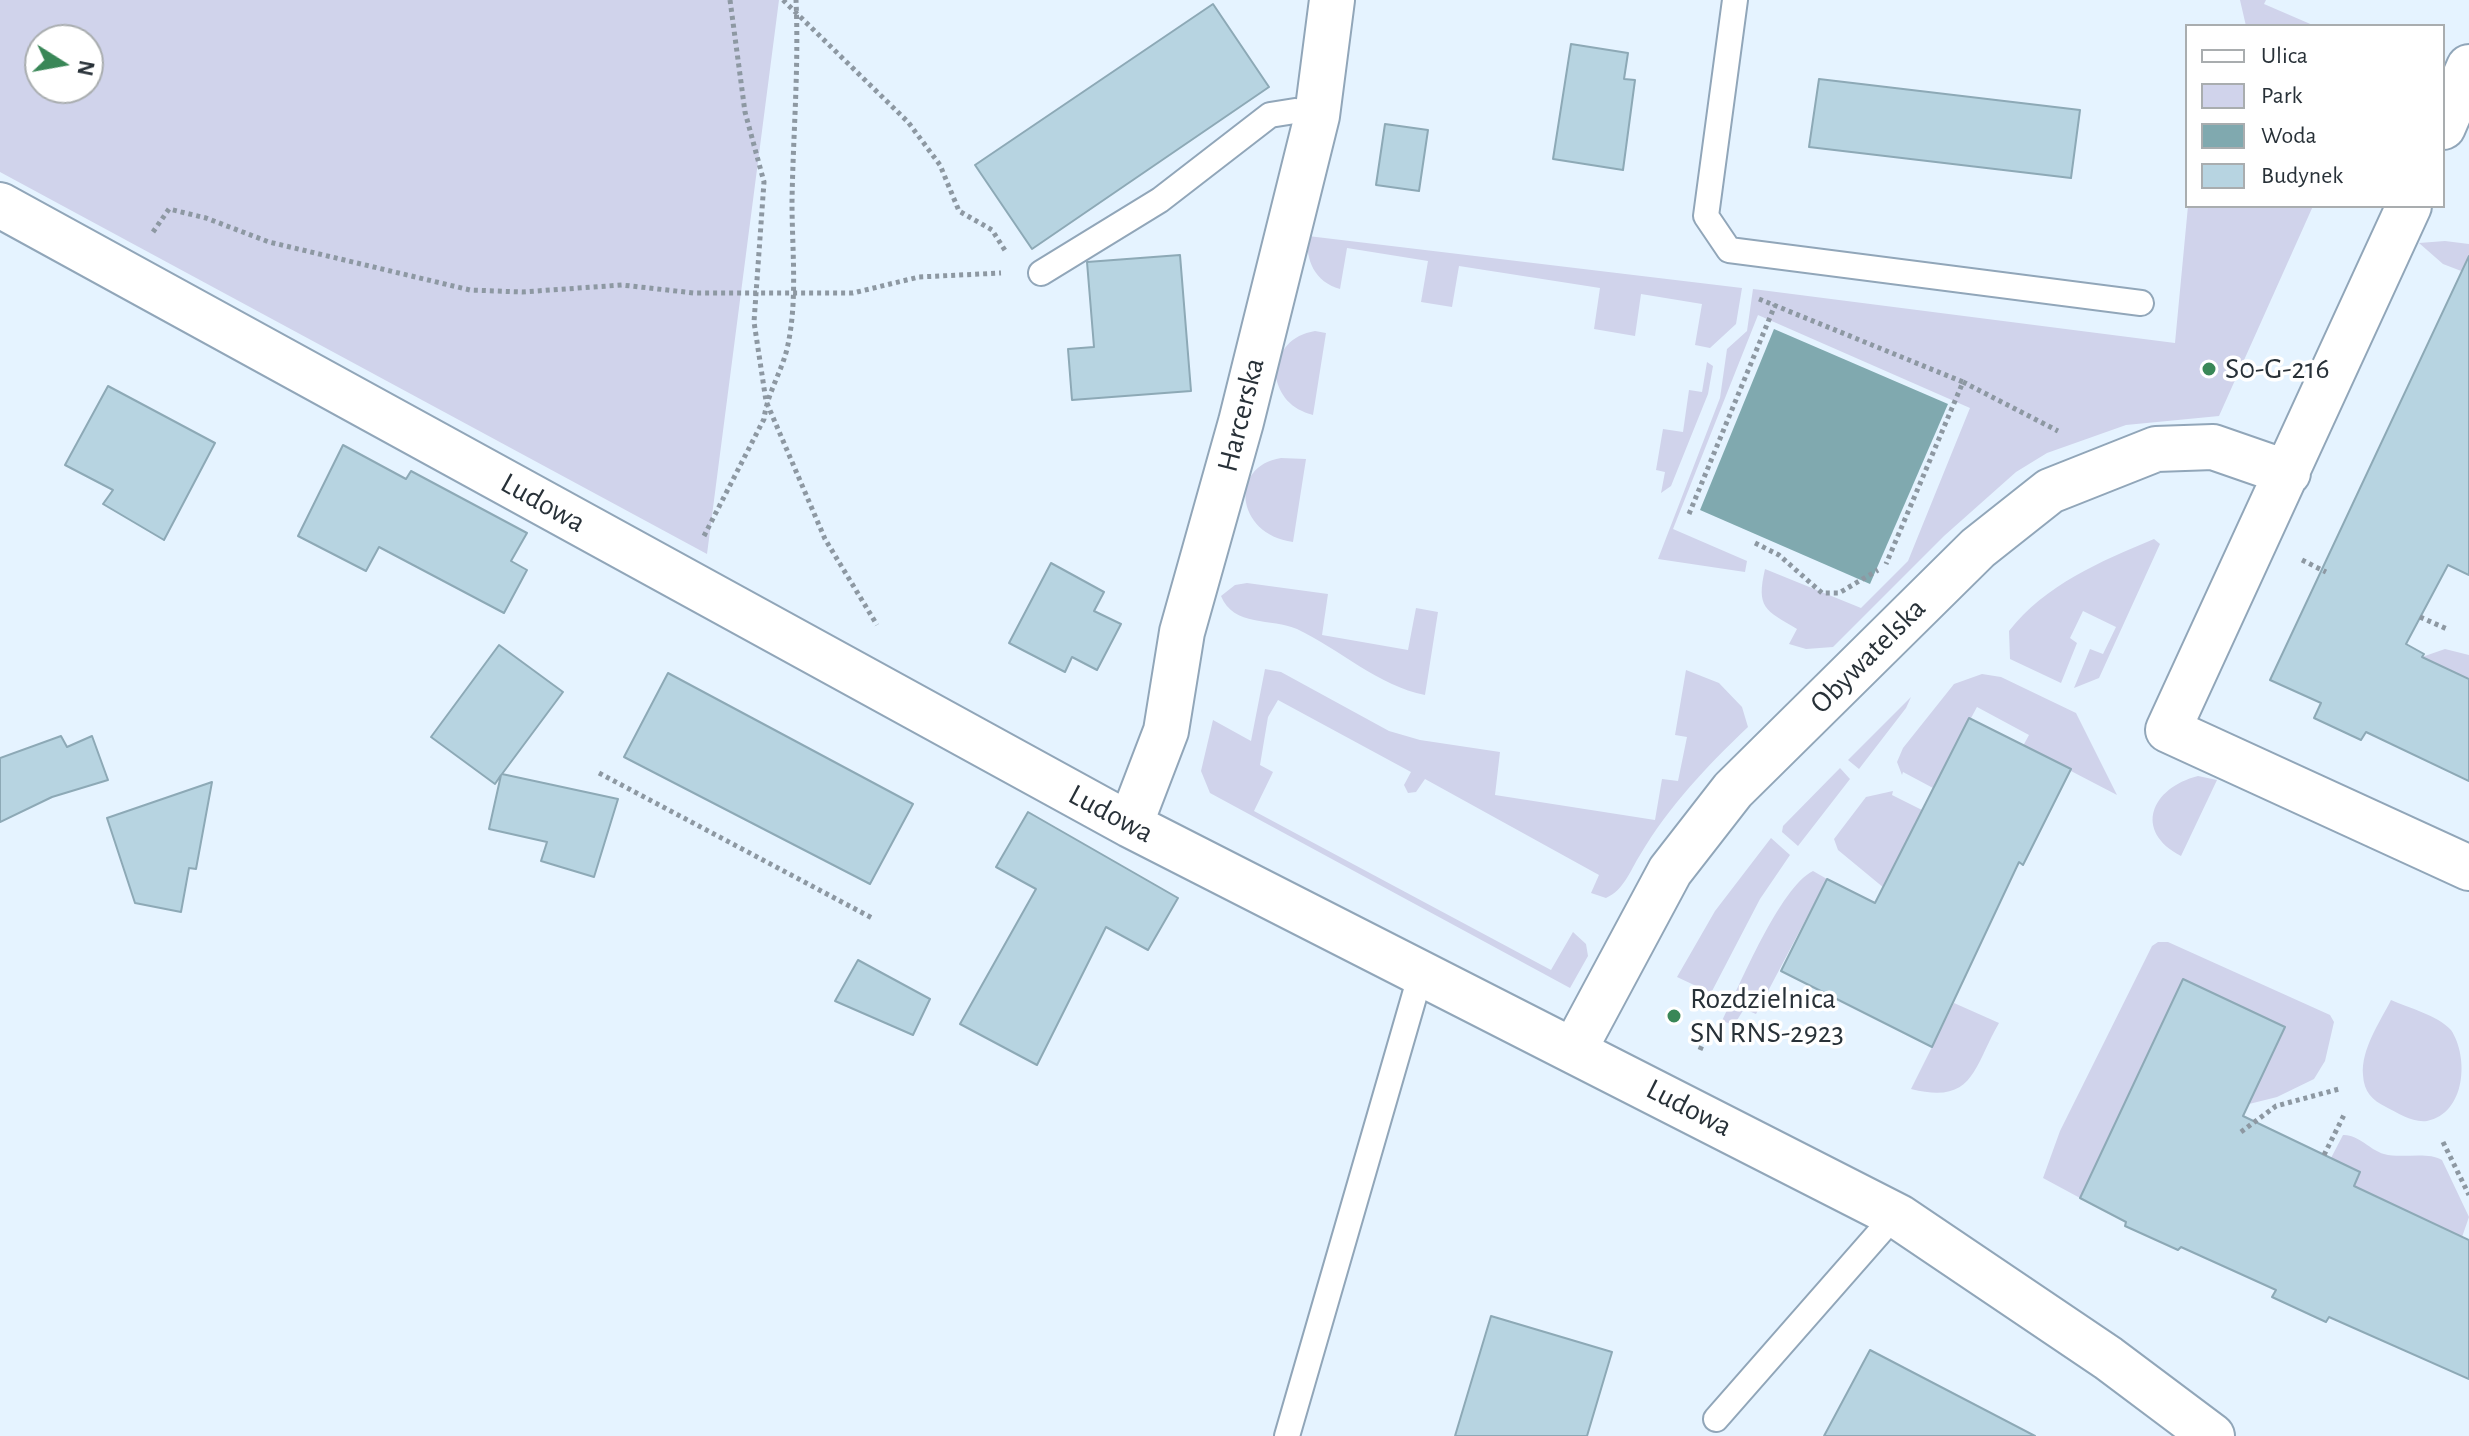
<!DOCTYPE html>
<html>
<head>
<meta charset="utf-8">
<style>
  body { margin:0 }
  #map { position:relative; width:2469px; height:1436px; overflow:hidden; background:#e5f3ff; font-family:"Alegreya Sans",sans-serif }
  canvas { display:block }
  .legend { position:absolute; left:2185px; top:24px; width:260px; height:184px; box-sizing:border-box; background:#fff; border:2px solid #a9adaf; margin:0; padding:10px 14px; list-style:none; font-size:24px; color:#283138 }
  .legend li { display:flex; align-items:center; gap:16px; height:40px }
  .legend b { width:40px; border:2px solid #a9adaf }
  .north { position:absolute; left:24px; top:24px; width:80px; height:80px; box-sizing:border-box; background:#fff; border:2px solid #a9adaf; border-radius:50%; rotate:101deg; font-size:22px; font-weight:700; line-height:32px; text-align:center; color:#283138 }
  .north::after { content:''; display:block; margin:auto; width:28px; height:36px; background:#398757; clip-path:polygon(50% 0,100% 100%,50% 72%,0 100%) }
</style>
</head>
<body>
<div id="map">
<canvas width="2469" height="1436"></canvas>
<ul class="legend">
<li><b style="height:10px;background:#fff"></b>Ulica</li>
<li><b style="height:22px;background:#d0d3eb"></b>Park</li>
<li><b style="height:22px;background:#80a9af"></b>Woda</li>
<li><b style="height:22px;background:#b7d4e1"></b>Budynek</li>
</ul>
<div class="north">N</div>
</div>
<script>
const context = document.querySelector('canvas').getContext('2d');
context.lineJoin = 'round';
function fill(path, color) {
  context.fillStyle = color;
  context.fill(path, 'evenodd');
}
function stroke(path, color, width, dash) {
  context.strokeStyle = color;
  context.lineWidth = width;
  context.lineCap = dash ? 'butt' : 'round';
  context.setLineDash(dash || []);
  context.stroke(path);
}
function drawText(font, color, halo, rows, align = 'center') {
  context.font = font + ' "Alegreya Sans",sans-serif';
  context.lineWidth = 7;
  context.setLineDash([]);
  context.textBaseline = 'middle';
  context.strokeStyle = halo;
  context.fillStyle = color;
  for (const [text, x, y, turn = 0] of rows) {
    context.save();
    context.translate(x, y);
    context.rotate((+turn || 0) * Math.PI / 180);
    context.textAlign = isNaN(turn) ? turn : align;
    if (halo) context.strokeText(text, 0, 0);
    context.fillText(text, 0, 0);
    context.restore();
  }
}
const green = new Path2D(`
  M 0,0 L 779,0 L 707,554 L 0,172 ZM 40,40 L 88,40 L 88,88 L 40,88 Z
  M 2240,0 L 2266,0 L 2264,4 L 2315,26 L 2246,26 Z
  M 2188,206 L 2313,206 L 2219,416 L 2126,425 L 2047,453 L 2016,472 L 1944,536 L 1833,647 L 1806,649 L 1789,644 L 1797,629 C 1765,610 1756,608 1765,569 L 1861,608 L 1908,561 L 1970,408 L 1758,315 L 1673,529 L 1747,561 L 1745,572 L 1658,559 L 1720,398 L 1727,349 L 1747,331 L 1753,289 L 2175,343 Z
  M 1308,236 L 1742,288 L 1736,324 L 1710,348 L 1695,345 L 1702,304 L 1641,294 L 1635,336 L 1594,329 L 1600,288 L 1459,266 L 1452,307 L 1421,302 L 1428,261 L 1347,248 L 1340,289 C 1315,282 1305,260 1308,236 Z
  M 2445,241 L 2469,244 L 2469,274 L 2443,264 L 2419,243 Z
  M 1315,331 L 1326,333 L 1313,415 C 1291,409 1279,396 1275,373 C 1279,350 1291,335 1315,331 Z
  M 1707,362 L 1713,366 L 1708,394 L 1671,486 L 1661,493 L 1665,472 L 1656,470 L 1663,429 L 1683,432 L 1689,390 L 1702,392 Z
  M 1281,458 L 1306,459 L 1293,542 C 1235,534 1229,466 1281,458 Z
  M 2154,539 L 2160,544 L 2099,678 L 2074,688 L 2090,649 L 2103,654 L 2116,627 L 2083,611 L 2070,638 L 2077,643 L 2061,683 L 2010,659 L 2009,631 C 2045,585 2101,561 2154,539 Z
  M 1247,583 L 1328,594 L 1322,635 L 1408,650 L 1416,608 L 1438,612 L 1425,695 C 1379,686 1339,649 1297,629 C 1272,618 1233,627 1221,596 L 1235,585 Z
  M 2445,649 L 2469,655 L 2469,679 L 2422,657 Z
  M 1265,669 L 1281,672 L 1389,731 L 1420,740 L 1500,752 L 1495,795 L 1655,820 L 1662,779 L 1678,781 L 1687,737 L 1675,735 L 1686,670 L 1719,683 L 1742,707 L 1748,727 C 1707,766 1669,806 1640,855 C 1630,871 1624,890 1606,898 L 1591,893 L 1599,875 L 1425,779 L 1416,792 L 1408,793 L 1404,785 L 1411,772 L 1278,700 L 1268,717 L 1260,765 L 1273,772 L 1254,811 L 1551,970 L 1573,932 L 1586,944 L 1588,956 L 1570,988 L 1210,793 L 1201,771 L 1213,720 L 1251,741 Z
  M 1982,674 L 2001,677 L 2076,713 L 2117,795 L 2023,746 L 2029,735 L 1977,707 L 1933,788 L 1903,772 L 1902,775 L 1897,762 L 1903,748 L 1954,684 Z
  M 1911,697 L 1906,708 L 1859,769 L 1848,760 Z
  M 1840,768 L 1850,779 L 1798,846 L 1782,832 L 1783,826 Z
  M 2198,776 L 2217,780 L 2181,856 C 2133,831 2151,788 2198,776 Z
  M 1893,791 L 1892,795 L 1922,810 L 1884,888 L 1838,850 L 1834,839 L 1866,797 Z
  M 1771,838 L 1790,855 L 1760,899 L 1711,993 L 1677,977 L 1715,911 Z
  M 1813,871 L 1827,879 L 1756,1014 L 1744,1009 L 1734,1025 L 1722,1021 C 1740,985 1780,887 1813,871 Z
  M 2158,942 L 2168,942 L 2330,1015 L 2334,1022 L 2325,1061 L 2314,1079 L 2277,1097 L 2249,1104 L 2285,1027 L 2183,980 L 2080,1198 L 2043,1178 L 2060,1131 L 2152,946 Z
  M 2391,1000 C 2409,1008 2437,1015 2451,1030 C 2469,1057 2466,1113 2427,1121 C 2413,1123 2398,1113 2386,1107 C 2372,1100 2364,1092 2363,1075 C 2361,1049 2380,1022 2391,1000 Z
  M 1954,1003 L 1999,1023 C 1973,1068 1974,1105 1911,1089 Z
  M 2343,1135 C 2358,1134 2370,1150 2384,1154 C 2402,1159 2427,1151 2442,1160 L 2469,1217 L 2462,1237 L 2354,1186 L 2360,1172 L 2331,1158 Z`);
const water = new Path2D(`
  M 1774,329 L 1948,404 L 1870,584 L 1700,510 Z`);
const building = new Path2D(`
  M 1213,4 L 1269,87 L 1032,249 L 975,165 Z
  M 1571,44 L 1628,53 L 1624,79 L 1635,80 L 1623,170 L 1553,159 Z
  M 1819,79 L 2080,110 L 2071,178 L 1809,147 Z
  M 1385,124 L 1428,130 L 1419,191 L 1376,185 Z
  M 1180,255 L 1191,391 L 1072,400 L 1068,349 L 1094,347 L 1087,262 Z
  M 2469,256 L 2469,575 L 2448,565 L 2406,644 L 2424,654 L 2422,657 L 2469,679 L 2469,781 L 2366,732 L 2361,740 L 2314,718 L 2321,703 L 2270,680 Z
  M 108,386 L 215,443 L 164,540 L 103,504 L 113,490 L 65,465 Z
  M 343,445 L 406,479 L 411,471 L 527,533 L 511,561 L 527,570 L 504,613 L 379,547 L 366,571 L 298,536 Z
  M 1051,563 L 1104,592 L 1094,611 L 1121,624 L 1097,670 L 1072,657 L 1065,672 L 1009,643 Z
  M 499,645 L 563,692 L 502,774 L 618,799 L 594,877 L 541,861 L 547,842 L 489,829 L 501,775 L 495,784 L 431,737 Z
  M 668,673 L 913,804 L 870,884 L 624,757 Z
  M 1969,718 L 2071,769 L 2023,865 L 2019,862 L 1932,1047 L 1781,971 L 1827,879 L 1875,903 Z
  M 61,736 L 67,747 L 92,736 L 108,780 L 52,797 L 0,822 L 0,758 Z
  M 212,782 L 196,869 L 189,868 L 181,912 L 135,903 L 107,818 Z
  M 1028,812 L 1178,898 L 1148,950 L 1106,927 L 1037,1065 L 960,1024 L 1036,889 L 996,867 Z
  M 858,960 L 930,999 L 913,1035 L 835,1001 Z
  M 2183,979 L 2285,1027 L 2243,1116 L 2360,1172 L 2354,1186 L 2469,1240 L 2469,1379 L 2329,1317 L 2326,1322 L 2272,1297 L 2276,1290 L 2181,1247 L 2178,1250 L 2125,1226 L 2126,1222 L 2080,1198 Z
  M 1491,1316 L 1612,1352 L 1587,1436 L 1455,1436 Z
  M 1870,1350 L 2035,1436 L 1824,1436 Z`);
const path = new Path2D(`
  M 730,0 L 745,112 L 764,182 L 754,322 L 766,401 L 825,539 L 877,625
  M 783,0 L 908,122 L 940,165 L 959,211 L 992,230 L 1006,252
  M 153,232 L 169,209 L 206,218 L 269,242 L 470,290 L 522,292 L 622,285 L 694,293 L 853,293 L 919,277 L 1001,273
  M 1759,299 L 1963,382 L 1886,564
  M 1963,382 L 2058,431
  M 1689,514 L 1775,305
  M 704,536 L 764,419 C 767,394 781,373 787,349 C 798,302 792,251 792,202 C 793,135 799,68 796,0
  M 1755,543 L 1779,555 L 1822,593 L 1839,593 L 1878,570
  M 2302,560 L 2326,572
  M 2420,617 L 2447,629
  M 599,773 L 874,919
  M 1700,1050 L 1706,1036
  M 2241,1132 L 2276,1106 L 2339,1089
  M 2443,1142 L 2469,1195
  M 2324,1155 L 2345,1113`);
const service = new Path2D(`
  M 1735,0 L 1706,216 L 1729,250 L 2141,303
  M 1041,273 L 1160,200 L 1270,115 L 1295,111 L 1317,116
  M 1716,1419 L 1895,1215
  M 1287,1436 L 1421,973`);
const minor = new Path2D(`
  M 2443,127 L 2469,67
  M 0,205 L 1130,825 L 1899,1217 L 2108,1358 L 2212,1436
  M 2409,206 L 2168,730 L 2469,868
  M 1130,825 L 1166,731 L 1182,632 L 1241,422 L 1317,116 L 1332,0
  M 1574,1050 L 1670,871 L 1733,790 L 1978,548 L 2050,491 L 2156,449 L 2213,447 L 2288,473`);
const markers = [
  [2209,369,8,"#398757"],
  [1674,1016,8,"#398757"]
];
const poiNames = [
  ["S0-G-216",2225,369],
  ["Rozdzielnica",1690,999],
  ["SN RNS-2923",1690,1033]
];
const streetNames = [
  ["Harcerska",1241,415,-76],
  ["Ludowa",543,503,29],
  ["Obywatelska",1868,656,-45],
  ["Ludowa",1111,814,28],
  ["Ludowa",1689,1108,27]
];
fill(green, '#d0d3eb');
fill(water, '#80a9af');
fill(building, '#b7d4e1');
stroke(building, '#8da9b6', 2);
stroke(service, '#91a6b9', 28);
stroke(minor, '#91a6b9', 48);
stroke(path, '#8d98a2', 5, [4, 4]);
stroke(service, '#fff', 24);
stroke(minor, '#fff', 44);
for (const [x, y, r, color] of markers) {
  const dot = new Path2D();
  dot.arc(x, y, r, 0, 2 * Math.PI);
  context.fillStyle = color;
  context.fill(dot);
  stroke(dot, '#fff', 3);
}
drawText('30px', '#283138', '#fff', poiNames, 'left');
drawText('30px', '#283138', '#fff', streetNames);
</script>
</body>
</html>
